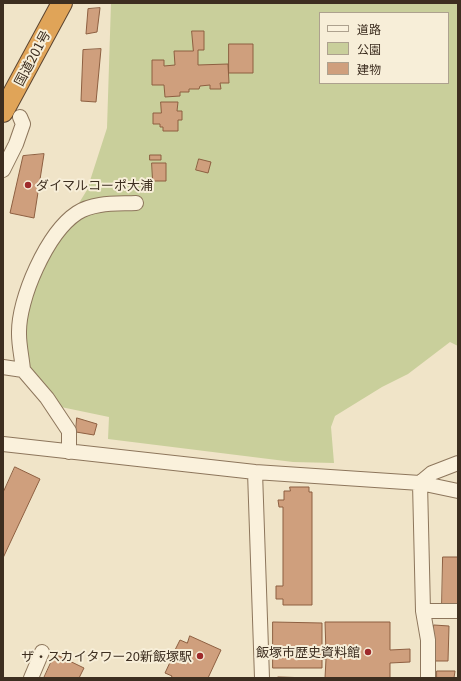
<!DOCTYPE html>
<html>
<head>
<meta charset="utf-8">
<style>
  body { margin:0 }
  #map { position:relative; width:461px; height:681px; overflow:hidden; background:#f0e4c8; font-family:Georgia,"Noto Sans JP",serif }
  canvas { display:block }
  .frame { position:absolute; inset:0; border:4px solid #3d2e20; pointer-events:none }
  .legend { position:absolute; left:319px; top:12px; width:130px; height:72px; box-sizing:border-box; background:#f7eed8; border:1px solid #ada18e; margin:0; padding:5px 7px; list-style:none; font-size:12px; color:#3d2e20 }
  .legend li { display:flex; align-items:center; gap:8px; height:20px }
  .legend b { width:20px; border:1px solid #ada18e }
</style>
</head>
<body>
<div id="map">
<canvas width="461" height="681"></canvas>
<div class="frame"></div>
<ul class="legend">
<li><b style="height:5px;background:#faf1dc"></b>道路</li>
<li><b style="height:11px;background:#c9cf9b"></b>公園</li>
<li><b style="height:11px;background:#cf9f7d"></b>建物</li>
</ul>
</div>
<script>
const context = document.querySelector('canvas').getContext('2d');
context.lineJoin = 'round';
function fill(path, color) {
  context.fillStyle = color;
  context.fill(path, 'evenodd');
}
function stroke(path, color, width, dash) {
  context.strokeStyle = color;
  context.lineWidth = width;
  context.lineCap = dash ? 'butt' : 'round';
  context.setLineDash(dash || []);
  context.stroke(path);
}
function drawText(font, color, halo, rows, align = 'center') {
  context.font = font + ' Georgia,"Noto Sans JP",serif';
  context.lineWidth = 4;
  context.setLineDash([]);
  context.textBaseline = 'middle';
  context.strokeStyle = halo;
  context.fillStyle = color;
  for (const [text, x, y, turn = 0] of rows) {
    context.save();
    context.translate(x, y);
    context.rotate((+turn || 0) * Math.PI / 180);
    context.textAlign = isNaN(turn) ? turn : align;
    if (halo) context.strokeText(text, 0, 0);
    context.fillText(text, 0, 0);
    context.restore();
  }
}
const green = new Path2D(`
  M 111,3 L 458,3 L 458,346 L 450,342 L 408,374 L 382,387 L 335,416 L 331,427 L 334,463 L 293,462 L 108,439 L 109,417 L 61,407 L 28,368 L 23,333 L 36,280 L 63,229 L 87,190 L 107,128 ZM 320,13 L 448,13 L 448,83 L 320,83 Z`);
const building = new Path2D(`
  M 100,8 L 97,32 L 86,34 L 88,9 Z
  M 192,31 L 204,31 L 204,50 L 198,50 L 198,65 L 228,64 L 229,83 L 220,83 L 221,89 L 210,89 L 210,85 L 200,86 L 199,89 L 189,89 L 189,92 L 180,92 L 180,96 L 165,97 L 164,85 L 152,85 L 152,60 L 164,60 L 164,66 L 175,65 L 174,51 L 193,51 Z
  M 229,44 L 253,44 L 253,73 L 229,73 Z
  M 101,49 L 96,102 L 81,101 L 83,50 Z
  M 161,102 L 178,102 L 177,111 L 182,111 L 182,120 L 178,120 L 178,131 L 163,131 L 163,127 L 160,127 L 160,124 L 153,124 L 153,113 L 161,113 Z
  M 44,154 L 34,218 L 10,213 L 23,156 Z
  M 150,155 L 161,155 L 161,160 L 150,160 Z
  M 199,159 L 211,162 L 208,173 L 196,170 Z
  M 152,163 L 166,163 L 166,181 L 153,181 Z
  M 77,418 L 97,424 L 94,435 L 76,432 Z
  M 15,467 L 40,479 L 3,558 L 3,493 Z
  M 290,487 L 309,487 L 309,492 L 312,492 L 312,605 L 283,605 L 283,599 L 276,599 L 276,586 L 283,586 L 283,507 L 279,507 L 278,500 L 284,500 L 284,491 L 290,491 Z
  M 443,557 L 458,557 L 458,606 L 442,605 Z
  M 273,622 L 322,623 L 322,654 L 326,653 L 325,622 L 390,622 L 390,650 L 410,649 L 410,662 L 390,663 L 390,678 L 325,678 L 326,659 L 322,659 L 322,668 L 273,668 Z
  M 434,625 L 449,626 L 448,661 L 432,661 Z
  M 190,636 L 221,650 L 208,678 L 171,678 L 172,676 L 165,673 L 172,658 L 179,661 L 183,654 L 175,650 L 180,640 L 187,643 Z
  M 55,654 L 84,668 L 79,678 L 44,678 Z
  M 437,671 L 455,671 L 454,678 L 437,678 Z
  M 278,677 L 311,678 L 278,678 Z`);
const minor = new Path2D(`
  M 3,170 L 16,144 L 23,124 L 20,117
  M 3,367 L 23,370 L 47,398 L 69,431 L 69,452
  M 23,370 C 22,358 19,346 19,334 C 18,299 47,233 77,213 C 94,202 117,204 136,203
  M 3,444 L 255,472 L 420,483 L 458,491
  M 255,472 L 262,678
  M 420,483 L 423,611 L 428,640 L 428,678
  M 420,483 L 432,473 L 458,463
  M 423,611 L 458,611
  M 31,678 L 42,652`);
const highway = new Path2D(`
  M 3,112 L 62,3`);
const markers = [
  [28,185,4,"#9e2a2b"],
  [368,652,4,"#9e2a2b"],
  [200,656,4,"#9e2a2b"]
];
const streetNames = [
  ["国道201号",32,58,-62]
];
const poiNames = [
  ["ダイマルコーポ大浦",36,185,"left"],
  ["飯塚市歴史資料館",360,652],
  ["ザ・スカイタワー20新飯塚駅",192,656]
];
fill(green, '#c9cf9b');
fill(building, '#cf9f7d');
stroke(building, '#8d5f41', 1);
stroke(minor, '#8d765c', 16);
stroke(highway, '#5b4430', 22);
stroke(minor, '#faf1dc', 14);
stroke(highway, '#e0a458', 20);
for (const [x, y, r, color] of markers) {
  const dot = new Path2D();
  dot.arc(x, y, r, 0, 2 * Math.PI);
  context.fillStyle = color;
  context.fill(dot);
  stroke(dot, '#f7eed8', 1.5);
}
drawText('13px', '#3d2e20', '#f7eed8', streetNames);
drawText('13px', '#3d2e20', '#f7eed8', poiNames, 'right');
</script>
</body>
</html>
